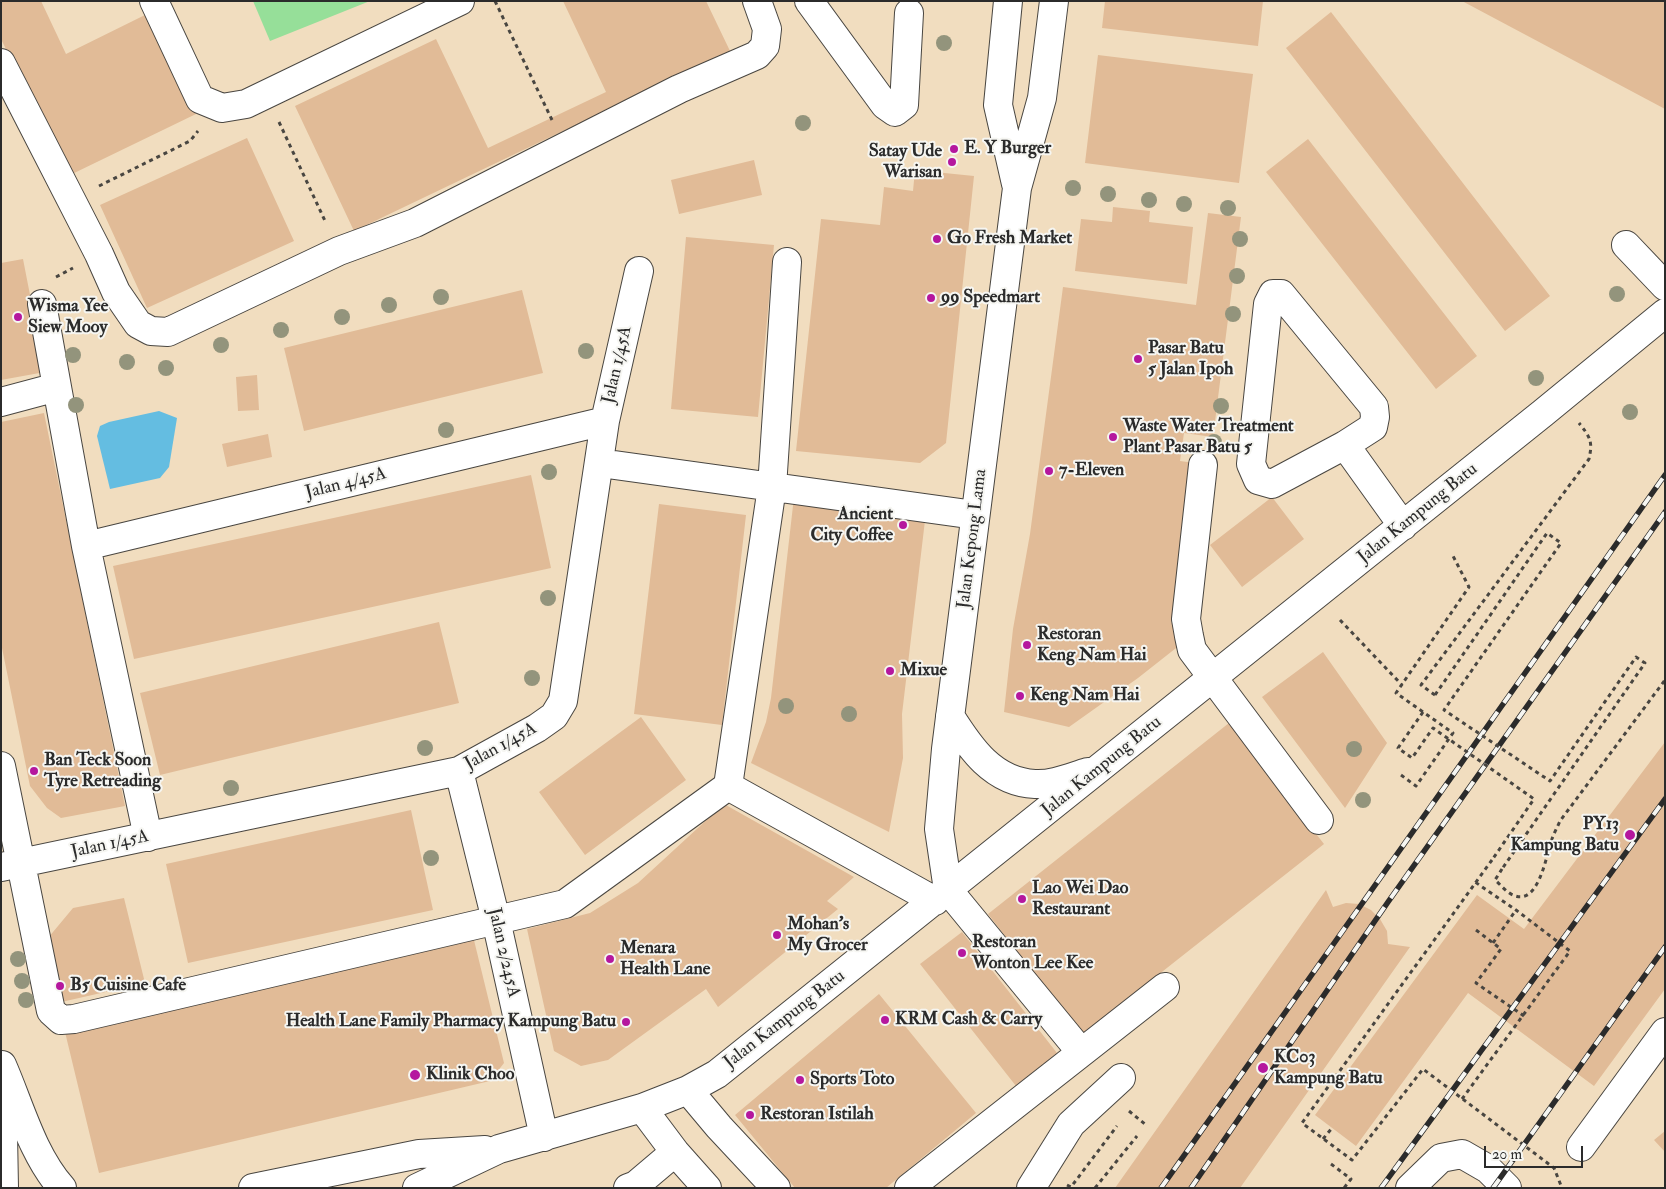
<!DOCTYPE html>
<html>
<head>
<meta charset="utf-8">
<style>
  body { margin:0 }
  #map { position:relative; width:1666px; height:1189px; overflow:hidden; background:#f1ddbf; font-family:"IM FELL Double Pica",serif }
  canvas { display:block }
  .frame { position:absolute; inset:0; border:2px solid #2b2b2b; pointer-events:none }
  .scale { position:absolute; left:1484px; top:1146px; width:99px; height:22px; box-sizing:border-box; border:2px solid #2b2b2b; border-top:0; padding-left:6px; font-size:15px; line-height:18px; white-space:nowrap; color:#2b2b2b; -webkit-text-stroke:4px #f6f6f2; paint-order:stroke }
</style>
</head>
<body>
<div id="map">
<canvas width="1666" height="1189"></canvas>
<div class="frame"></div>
<div class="scale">20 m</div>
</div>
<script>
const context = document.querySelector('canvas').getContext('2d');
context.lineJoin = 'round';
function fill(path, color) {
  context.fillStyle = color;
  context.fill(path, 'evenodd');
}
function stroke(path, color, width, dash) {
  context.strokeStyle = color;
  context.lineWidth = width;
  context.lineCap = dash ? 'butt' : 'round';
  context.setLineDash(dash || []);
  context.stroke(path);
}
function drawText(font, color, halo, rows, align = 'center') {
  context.font = font + ' "IM FELL Double Pica",serif';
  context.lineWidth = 4;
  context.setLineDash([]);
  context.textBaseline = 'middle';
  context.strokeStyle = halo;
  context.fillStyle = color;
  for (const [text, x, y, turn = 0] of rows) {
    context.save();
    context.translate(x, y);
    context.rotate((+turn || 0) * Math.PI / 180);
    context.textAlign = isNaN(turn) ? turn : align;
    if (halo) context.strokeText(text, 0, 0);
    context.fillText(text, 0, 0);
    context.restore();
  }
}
const green = new Path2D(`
  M 253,1 L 370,1 L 270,41 Z`);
const water = new Path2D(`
  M 159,411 L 177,418 L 169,467 L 160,478 L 110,489 L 97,436 L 100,426 L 109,422 Z`);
const building = new Path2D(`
  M 1,1 L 41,1 L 66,54 L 147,14 L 196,114 L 68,176 L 1,39 Z
  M 563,1 L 706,1 L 730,51 L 354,231 L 295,106 L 436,39 L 488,148 L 606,92 Z
  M 1105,1 L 1263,1 L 1258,46 L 1102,28 Z
  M 1462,1 L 1665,1 L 1665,109 Z
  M 1331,12 L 1550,296 L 1505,331 L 1286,48 Z
  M 1098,55 L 1253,74 L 1239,183 L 1085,163 Z
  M 247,138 L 294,241 L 147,308 L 100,205 Z
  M 1308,139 L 1477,356 L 1436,389 L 1266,172 Z
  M 754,160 L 762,195 L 679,214 L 671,180 Z
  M 915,170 L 974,176 L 946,443 L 920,463 L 796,451 L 821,219 L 880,225 L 884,187 L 913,191 Z
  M 1113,207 L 1150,211 L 1149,222 L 1193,227 L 1187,284 L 1075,271 L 1081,219 L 1112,222 Z
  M 1208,213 L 1241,217 L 1213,437 L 1184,433 L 1180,461 L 1195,463 L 1183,554 L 1171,622 L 1185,641 L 1138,678 L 1069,727 L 1004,712 L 1013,629 L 1030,534 L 1063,287 L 1196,305 Z
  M 686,237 L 774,245 L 758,417 L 671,409 Z
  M 23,259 L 45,372 L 1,380 L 1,263 Z
  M 522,290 L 543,373 L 304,431 L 284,348 Z
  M 257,375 L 259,410 L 238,411 L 236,377 Z
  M 44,413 L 125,806 L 61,818 L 47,808 L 30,786 L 1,643 L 1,422 Z
  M 268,434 L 272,457 L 227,467 L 222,444 Z
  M 531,475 L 551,568 L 134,659 L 113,566 Z
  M 794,497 L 926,512 L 902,714 L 903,758 L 889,832 L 751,763 L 766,722 L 771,698 Z
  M 1272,497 L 1304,539 L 1242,587 L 1210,545 Z
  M 659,504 L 746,515 L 722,725 L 634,714 Z
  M 439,622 L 459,703 L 160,775 L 140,693 Z
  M 1323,652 L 1387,743 L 1345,808 L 1262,697 Z
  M 641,717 L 686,780 L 585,855 L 539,792 Z
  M 1229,723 L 1324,844 L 1082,1035 L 988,914 Z
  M 1665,742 L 1665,989 L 1594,1086 L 1468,993 L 1356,1146 L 1315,1115 L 1477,895 L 1524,929 Z
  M 724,804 L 854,877 L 827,901 L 838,909 L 718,1007 L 706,989 L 608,1060 L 581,1066 L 554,1051 L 527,929 L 590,913 L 638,883 Z
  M 411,810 L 433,910 L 188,963 L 166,864 Z
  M 1326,890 L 1333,907 L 1346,903 L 1359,904 L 1371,910 L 1380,919 L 1387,931 L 1388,944 L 1410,947 L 1240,1188 L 1115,1188 Z
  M 124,898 L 145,983 L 57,1003 L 43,944 L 73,908 Z
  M 472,932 L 504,1063 L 490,1081 L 99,1173 L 65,1032 Z
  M 962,932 L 1057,1053 L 1016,1086 L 920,964 Z
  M 879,994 L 976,1113 L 886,1188 L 795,1188 L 735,1115 Z
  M 1665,1131 L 1665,1152 L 1654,1140 Z`);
const path = new Path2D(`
  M 495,1 L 552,120
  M 279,122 L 326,223
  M 99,186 L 190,141 L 198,131
  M 56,277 L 73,268
  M 1340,620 L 1402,685
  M 1435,695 L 1421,685 L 1589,459 C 1593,441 1590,437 1579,423
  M 1401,775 L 1416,786 L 1453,733 L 1396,693 L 1469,587 L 1452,554
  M 1492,860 L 1302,1123 L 1352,1160 L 1423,1069 L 1554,1168 L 1562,1188
  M 1502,869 L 1495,880 C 1500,884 1506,892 1513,895 C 1538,907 1546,857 1551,842 C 1553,835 1557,828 1560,821 L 1665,680
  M 1476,930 L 1501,949 L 1476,983 L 1524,1016
  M 1493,943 L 1516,910
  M 1462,1099 L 1570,951 L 1516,910 L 1475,882
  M 1129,1111 L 1146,1125
  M 1323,1139 L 1332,1128
  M 1331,1164 L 1351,1179 L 1344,1188
  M 1067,1185 L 1071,1187 L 1117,1126
  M 1095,1188 L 1137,1136`);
const minor = new Path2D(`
  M 154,1 L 200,99 L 222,108 L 246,104 L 460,1
  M 809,1 L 885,105 L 895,112 L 904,105 L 909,13
  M 1008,1 L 998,105 L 1016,184
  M 1,63 L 99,254 L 116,292 L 138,324 L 151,331 L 168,332 L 339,251 L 415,223 L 679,89 L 757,55 L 765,46 L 767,29 L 757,1
  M 1626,245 L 1665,286
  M 1273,294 L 1281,294 L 1374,407 L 1375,417 L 1373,427 L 1345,445 L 1272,484 L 1258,480 L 1251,464 L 1268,304 Z
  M 42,304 L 57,387
  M 1,402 L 57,387 L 86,546 L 148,837
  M 1345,445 L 1403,526
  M 600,463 L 975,515
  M 1203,465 L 1186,619 L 1189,636 L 1192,650 L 1319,820
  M 86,546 L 605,421
  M 950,716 C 970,748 993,782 1035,784 C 1053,785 1071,777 1088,772
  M 1,766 L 51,1011 L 61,1020 L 74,1019 L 565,904 L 728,786 L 772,487 L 787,262
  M 459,771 L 496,920 L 544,1137
  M 728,786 L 935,901
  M 1,867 L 459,771 L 537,728 L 554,716 L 563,701 L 605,421 L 639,271
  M 948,890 L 939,829 L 946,749 L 1017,188 L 1042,98 L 1054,1
  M 948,890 L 1081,1052
  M 688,1090 L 719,1127 L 776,1188
  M 642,1108 L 675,1152 L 707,1188
  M 1581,1147 L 1665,1032
  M 253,1188 L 419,1154 L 485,1150
  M 417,1188 L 499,1149 L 642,1108 L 688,1090 L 717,1074 L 1543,413 L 1665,313
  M 628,1188 L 636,1185 L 675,1152
  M 909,1188 L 1165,987
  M 1031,1188 L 1071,1124 L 1121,1078
  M 1410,1188 L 1441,1158 L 1462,1154 L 1488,1169 L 1507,1188`);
const major = new Path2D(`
  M 2,1065 C 20,1106 32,1154 62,1188
  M 2,1079 L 4,1188`);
const rail = new Path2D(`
  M 1161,1188 L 1665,475
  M 1191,1188 L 1388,902 L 1665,512
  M 1381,1188 L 1665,799
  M 1493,1188 L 1665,947`);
const pathBridge = new Path2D(`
  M 1435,695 L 1547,533 L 1561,543 L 1444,710 L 1550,781 L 1636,657 L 1645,663 L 1502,869
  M 1423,712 L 1398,748 L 1412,758 L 1433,728 L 1534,799 L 1492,860`);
const trees = [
  [944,43],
  [803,123],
  [1073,188],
  [1108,194],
  [1149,200],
  [1184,204],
  [1228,208],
  [1240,239],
  [1237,276],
  [1617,294],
  [441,297],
  [389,305],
  [1233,314],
  [342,317],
  [281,330],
  [221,345],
  [586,351],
  [73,355],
  [127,362],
  [166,368],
  [1536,378],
  [76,405],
  [1221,406],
  [1630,412],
  [446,430],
  [1214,442],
  [549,472],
  [548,598],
  [532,678],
  [786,706],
  [849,714],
  [425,748],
  [1354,749],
  [231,788],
  [1363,800],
  [431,858],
  [18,959],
  [22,981],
  [26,1000]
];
const markers = [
  [954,149,5,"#b5179e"],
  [952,162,5,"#b5179e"],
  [937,239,5,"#b5179e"],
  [931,298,5,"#b5179e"],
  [18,317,5,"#b5179e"],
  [1138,359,5,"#b5179e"],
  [1113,437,5,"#b5179e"],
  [1049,471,5,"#b5179e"],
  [903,525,5,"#b5179e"],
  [1027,645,5,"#b5179e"],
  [890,671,5,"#b5179e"],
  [1020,696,5,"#b5179e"],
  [34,771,5,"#b5179e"],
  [1630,835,6,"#b5179e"],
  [1022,899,5,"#b5179e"],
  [777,935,5,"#b5179e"],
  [962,953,5,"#b5179e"],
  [610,959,5,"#b5179e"],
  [60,986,5,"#b5179e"],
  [885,1020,5,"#b5179e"],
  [626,1022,5,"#b5179e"],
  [1263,1068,6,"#b5179e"],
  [415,1075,6,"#b5179e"],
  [800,1080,5,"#b5179e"],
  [750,1115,5,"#b5179e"]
];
const poiNames = [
  ["E. Y Burger",964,149],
  ["Satay Ude",942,152,"right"],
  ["Warisan",942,173,"right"],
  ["Go Fresh Market",947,239],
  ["99 Speedmart",941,298],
  ["Wisma Yee",28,307],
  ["Siew Mooy",28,328],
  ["Pasar Batu",1148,349],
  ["5 Jalan Ipoh",1148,370],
  ["Waste Water Treatment",1123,427],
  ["Plant Pasar Batu 5",1123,448],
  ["7-Eleven",1059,471],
  ["Ancient",893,515,"right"],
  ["City Coffee",893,536,"right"],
  ["Restoran",1037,635],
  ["Keng Nam Hai",1037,656],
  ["Mixue",900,671],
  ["Keng Nam Hai",1030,696],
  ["Ban Teck Soon",44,761],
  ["Tyre Retreading",44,782],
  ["PY13",1619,825,"right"],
  ["Kampung Batu",1619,846,"right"],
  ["Lao Wei Dao",1032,889],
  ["Restaurant",1032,910],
  ["Mohan’s",787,925],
  ["My Grocer",787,946],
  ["Restoran",972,943],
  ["Wonton Lee Kee",972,964],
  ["Menara",620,949],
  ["Health Lane",620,970],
  ["B5 Cuisine Cafe",70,986],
  ["KRM Cash & Carry",895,1020],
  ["Health Lane Family Pharmacy Kampung Batu",616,1022,"right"],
  ["KC03",1274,1058],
  ["Kampung Batu",1274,1079],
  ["Klinik Choo",426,1075],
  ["Sports Toto",810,1080],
  ["Restoran Istilah",760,1115]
];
const streetNames = [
  ["Jalan 1/45A",618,365,-77],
  ["Jalan 4/45A",346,484,-14],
  ["Jalan Kampung Batu",1418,514,-39],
  ["Jalan Kepong Lama",973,539,-83],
  ["Jalan 1/45A",501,747,-29],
  ["Jalan Kampung Batu",1102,767,-39],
  ["Jalan 1/45A",110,845,-12],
  ["Jalan 2/245A",503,953,77],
  ["Jalan Kampung Batu",785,1020,-38]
];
fill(green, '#96df99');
fill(water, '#64bde1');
fill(building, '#e1bb97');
stroke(minor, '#494641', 30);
stroke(major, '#494641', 30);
stroke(path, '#494641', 3, [4, 4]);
stroke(minor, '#fff', 28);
stroke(major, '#fff', 28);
stroke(rail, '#2b2b2b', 5.5);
stroke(rail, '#f6f6f2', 4, [11]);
stroke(pathBridge, '#494641', 3, [4, 4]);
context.fillStyle = '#93947c';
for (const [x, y] of trees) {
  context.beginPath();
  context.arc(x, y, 8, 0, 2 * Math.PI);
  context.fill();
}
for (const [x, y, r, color] of markers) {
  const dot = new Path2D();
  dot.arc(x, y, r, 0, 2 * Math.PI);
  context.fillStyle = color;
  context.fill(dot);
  stroke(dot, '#f6f6f2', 2);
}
drawText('bold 18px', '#2b2b2b', '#f6f6f2', poiNames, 'left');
drawText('18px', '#2b2b2b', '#f6f6f2', streetNames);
</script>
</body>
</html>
